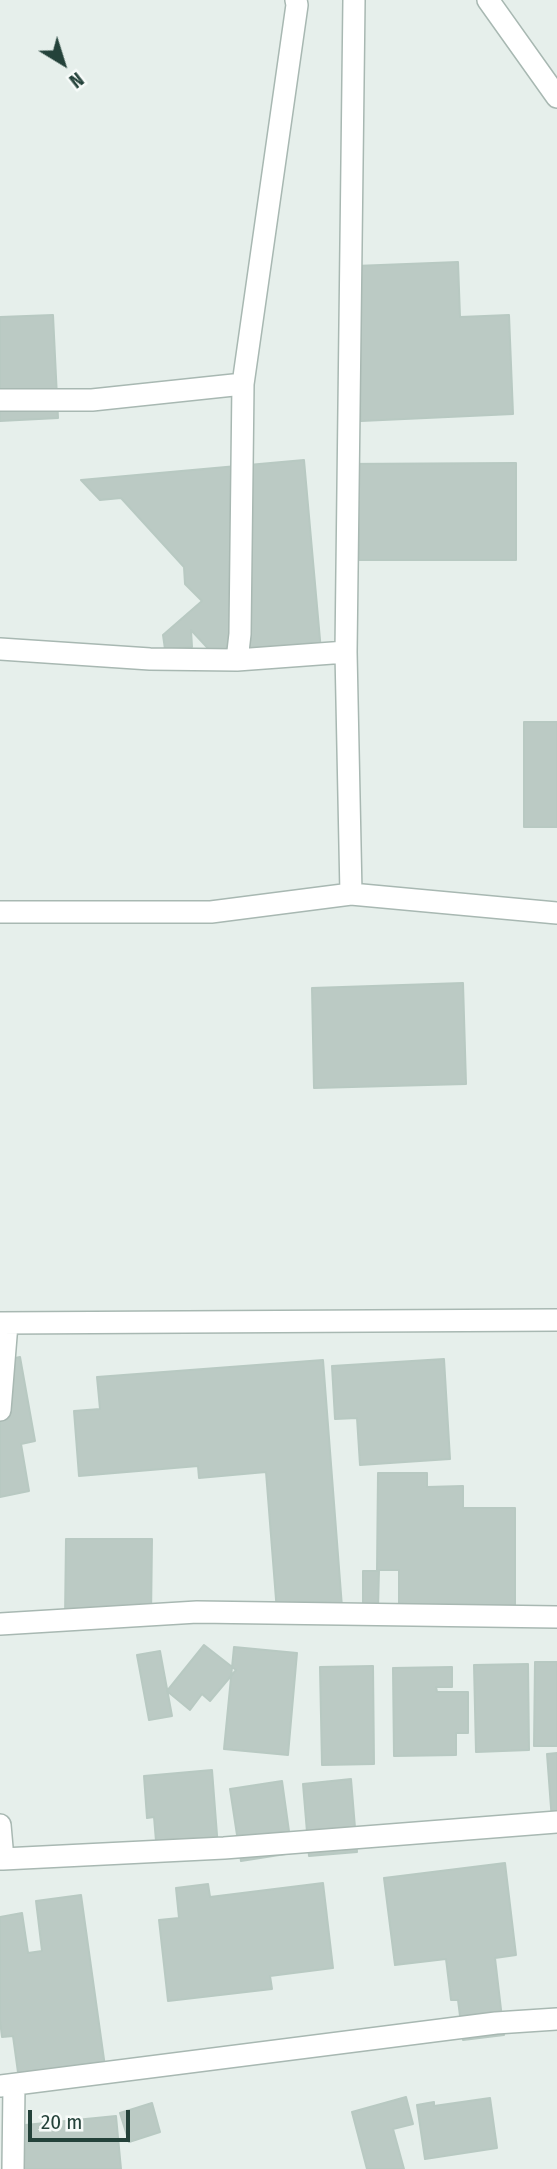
<!DOCTYPE html>
<html>
<head>
<meta charset="utf-8">
<style>
  body { margin:0 }
  #map { position:relative; width:557px; height:2169px; overflow:hidden; background:#e6efeb; font-family:"Fira Sans Condensed",sans-serif }
  canvas { display:block }
  .north { position:absolute; left:28px; top:28px; width:70px; height:70px; -webkit-text-stroke:5px #f7fbf9; paint-order:stroke; rotate:142deg; font-size:19px; font-weight:700; line-height:28px; text-align:center; color:#24423a }
  .north::after { content:''; display:block; margin:auto; width:24px; height:32px; background:#24423a; clip-path:polygon(50% 0,100% 100%,50% 72%,0 100%) }
  .scale { position:absolute; left:28px; top:2110px; width:102px; height:32px; box-sizing:border-box; border:4px solid #24423a; border-top:0; padding-left:9px; font-size:21px; line-height:24px; white-space:nowrap; color:#24423a; -webkit-text-stroke:5px #f7fbf9; paint-order:stroke }
</style>
</head>
<body>
<div id="map">
<canvas width="557" height="2169"></canvas>
<div class="north">N</div>
<div class="scale">20 m</div>
</div>
<script>
const context = document.querySelector('canvas').getContext('2d');
context.lineJoin = 'round';
function fill(path, color) {
  context.fillStyle = color;
  context.fill(path, 'evenodd');
}
function stroke(path, color, width, dash) {
  context.strokeStyle = color;
  context.lineWidth = width;
  context.lineCap = dash ? 'butt' : 'round';
  context.setLineDash(dash || []);
  context.stroke(path);
}
const building = new Path2D(`
  M 458,262 L 460,317 L 509,315 L 513,414 L 361,421 L 355,266 Z
  M 53,315 L 58,418 L 0,421 L 0,317 Z
  M 304,460 L 322,662 L 228,670 L 191,630 L 192,647 L 165,649 L 163,635 L 202,601 L 185,584 L 184,567 L 121,498 L 100,500 L 81,480 Z
  M 516,463 L 516,560 L 359,560 L 359,530 L 339,530 L 339,464 Z
  M 524,722 L 557,722 L 557,827 L 524,827 Z
  M 463,983 L 466,1084 L 314,1088 L 312,988 Z
  M 20,1357 L 35,1441 L 21,1444 L 29,1491 L 0,1497 L 0,1361 Z
  M 444,1359 L 450,1459 L 360,1465 L 357,1418 L 335,1419 L 332,1366 Z
  M 323,1360 L 342,1607 L 277,1612 L 266,1472 L 199,1478 L 198,1466 L 79,1476 L 74,1411 L 100,1409 L 97,1377 Z
  M 378,1473 L 427,1473 L 427,1487 L 463,1486 L 463,1508 L 515,1508 L 515,1617 L 399,1617 L 399,1570 L 379,1570 L 378,1609 L 363,1610 L 363,1571 L 377,1571 Z
  M 66,1539 L 152,1539 L 151,1618 L 65,1618 Z
  M 204,1645 L 236,1670 L 210,1701 L 202,1694 L 190,1710 L 167,1691 Z
  M 234,1647 L 297,1653 L 288,1755 L 224,1749 Z
  M 160,1651 L 172,1716 L 149,1720 L 137,1655 Z
  M 535,1662 L 557,1662 L 557,1746 L 534,1746 Z
  M 528,1664 L 529,1750 L 476,1752 L 474,1665 Z
  M 373,1666 L 374,1764 L 322,1765 L 320,1667 Z
  M 452,1667 L 452,1687 L 436,1687 L 437,1692 L 468,1692 L 468,1733 L 456,1733 L 456,1755 L 394,1756 L 393,1668 Z
  M 557,1753 L 557,1822 L 552,1821 L 547,1754 Z
  M 212,1770 L 218,1848 L 157,1853 L 154,1817 L 147,1818 L 144,1776 Z
  M 351,1779 L 357,1852 L 309,1856 L 303,1784 Z
  M 282,1781 L 292,1853 L 241,1861 L 230,1789 Z
  M 505,1863 L 516,1955 L 495,1958 L 504,2035 L 463,2040 L 458,2000 L 451,2000 L 446,1959 L 395,1965 L 384,1878 Z
  M 323,1883 L 333,1968 L 270,1976 L 272,1989 L 168,2001 L 159,1920 L 179,1918 L 176,1888 L 208,1884 L 210,1897 Z
  M 81,1895 L 107,2081 L 21,2094 L 13,2036 L 2,2037 L 0,2021 L 0,1917 L 22,1913 L 28,1953 L 42,1951 L 36,1901 Z
  M 406,2097 L 413,2124 L 393,2129 L 404,2169 L 367,2169 L 352,2112 Z
  M 490,2098 L 497,2148 L 425,2159 L 417,2105 L 434,2102 L 434,2106 Z
  M 152,2103 L 160,2132 L 129,2142 L 120,2113 Z
  M 116,2116 L 121,2169 L 19,2169 L 15,2126 Z`);
const street = new Path2D(`
  M 488,0 L 557,97
  M 0,400 L 92,400 L 243,384
  M 0,649 L 150,659 L 237,660 L 346,652
  M 237,660 L 240,634 L 243,384 L 297,5 L 296,0
  M 351,894 L 346,652 L 354,0
  M 0,912 L 211,912 L 351,894 L 557,913
  M 0,1323 L 557,1320
  M 0,1410 L 7,1324
  M 0,1624 L 197,1612 L 557,1617
  M 0,1825 L 3,1859 L 0,1859
  M 3,1859 L 224,1848 L 557,1822
  M 0,2086 L 496,2023 L 557,2019
  M 13,2169 L 14,2085`);
fill(building, '#bbcac4');
stroke(building, '#b8c9c2', 2);
stroke(street, '#a8b8b2', 24);
stroke(street, '#fff', 21);
</script>
</body>
</html>
